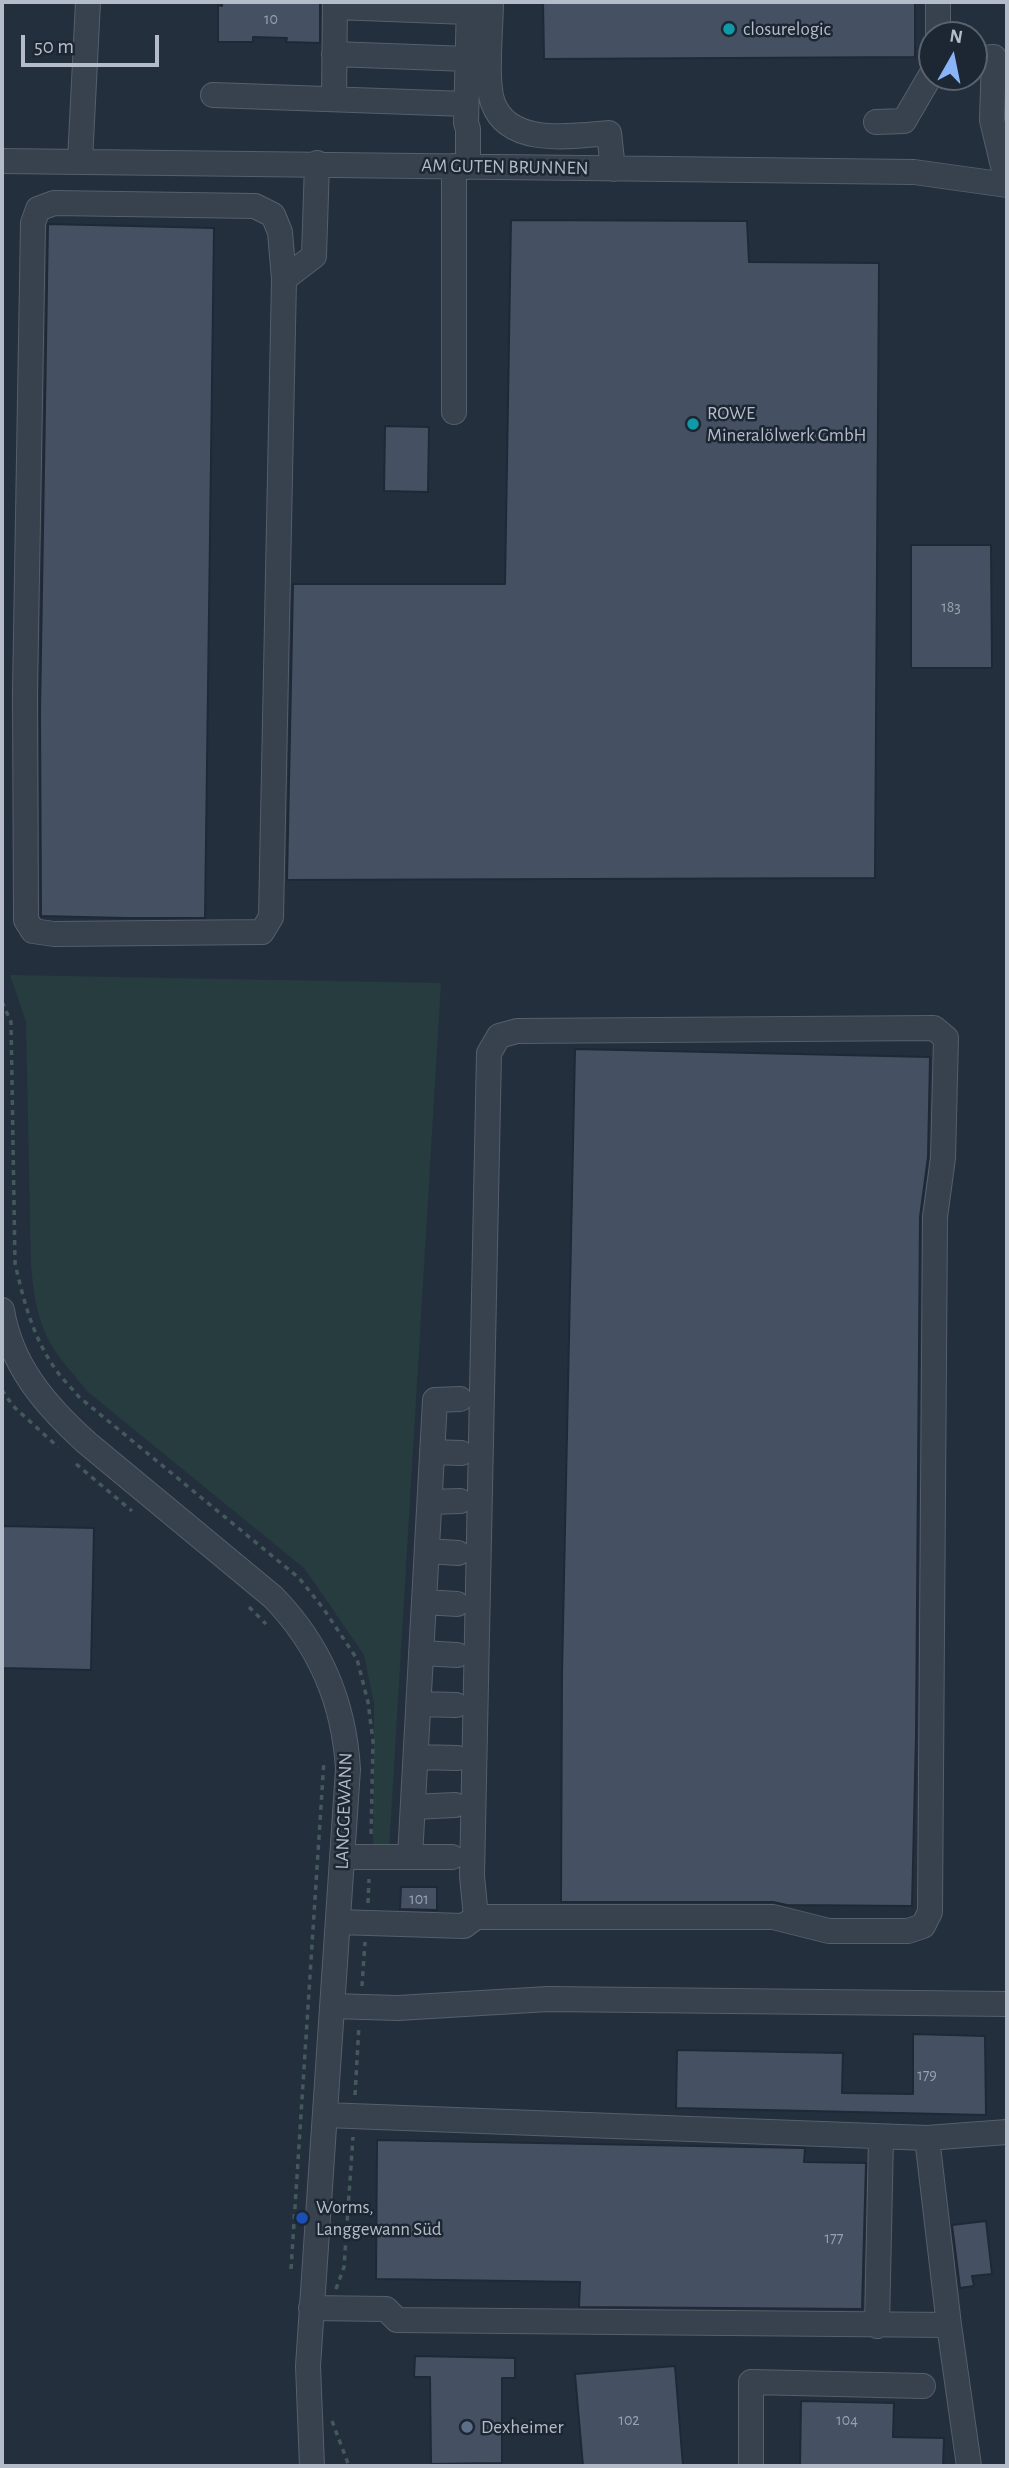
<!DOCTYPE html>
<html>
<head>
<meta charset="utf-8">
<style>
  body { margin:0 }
  #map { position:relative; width:1009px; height:2468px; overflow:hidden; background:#242f3e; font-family:"Alegreya Sans",sans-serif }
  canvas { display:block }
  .frame { position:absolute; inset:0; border:4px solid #b4bcc9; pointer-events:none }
  .north { position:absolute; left:918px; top:21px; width:70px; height:70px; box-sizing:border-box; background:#1d2633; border:2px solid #59626f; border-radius:50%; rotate:9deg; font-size:19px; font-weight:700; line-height:28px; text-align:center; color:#b4bcc9 }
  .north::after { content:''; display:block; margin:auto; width:24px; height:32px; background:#8ab4f8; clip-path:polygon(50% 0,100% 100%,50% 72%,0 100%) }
  .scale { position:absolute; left:21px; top:35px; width:138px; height:32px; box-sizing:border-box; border:4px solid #b4bcc9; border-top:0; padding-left:9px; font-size:21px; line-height:24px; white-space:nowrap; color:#b4bcc9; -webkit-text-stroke:5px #1d2633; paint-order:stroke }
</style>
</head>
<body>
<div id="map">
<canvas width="1009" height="2468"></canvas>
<div class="frame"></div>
<div class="north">N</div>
<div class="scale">50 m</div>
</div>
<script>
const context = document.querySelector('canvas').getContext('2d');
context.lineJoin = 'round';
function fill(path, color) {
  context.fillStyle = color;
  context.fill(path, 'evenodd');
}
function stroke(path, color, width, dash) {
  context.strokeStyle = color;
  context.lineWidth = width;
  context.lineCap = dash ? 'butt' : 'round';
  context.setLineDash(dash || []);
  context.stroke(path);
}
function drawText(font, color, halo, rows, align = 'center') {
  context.font = font + ' "Alegreya Sans",sans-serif';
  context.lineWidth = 5;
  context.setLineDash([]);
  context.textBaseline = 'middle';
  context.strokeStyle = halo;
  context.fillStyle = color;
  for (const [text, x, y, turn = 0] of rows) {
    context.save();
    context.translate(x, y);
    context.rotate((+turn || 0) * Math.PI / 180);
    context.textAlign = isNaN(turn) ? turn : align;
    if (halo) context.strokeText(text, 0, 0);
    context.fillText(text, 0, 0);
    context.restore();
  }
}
const green = new Path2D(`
  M 10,975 L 441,983 L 389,1850 L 373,1850 L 374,1703 L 364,1655 L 305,1569 L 88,1392 C 72,1372 50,1350 42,1325 C 35,1306 33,1286 31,1266 L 26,1022 Z`);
const building = new Path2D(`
  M 222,2 L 320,2 L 320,43 L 286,42 L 287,38 L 253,37 L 253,42 L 218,42 L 218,5 L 222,6 Z
  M 543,2 L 915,2 L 915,57 L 544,59 Z
  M 511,220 L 747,221 L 749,262 L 879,263 L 875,878 L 287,880 L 293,584 L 505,584 Z
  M 48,224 L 214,228 L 205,918 L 125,918 L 41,916 L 40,712 Z
  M 385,426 L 429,427 L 428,492 L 384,491 Z
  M 911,545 L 991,545 L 992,668 L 911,668 Z
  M 575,1049 L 930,1057 L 928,1157 L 920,1217 L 916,1735 L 912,1906 L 787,1905 L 773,1902 L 561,1902 L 562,1674 Z
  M 2,1526 L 94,1528 L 91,1670 L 2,1668 Z
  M 401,1887 L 437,1887 L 437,1910 L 400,1909 Z
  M 913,2034 L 985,2036 L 986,2115 L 676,2108 L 677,2050 L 843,2053 L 842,2093 L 913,2094 Z
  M 377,2140 L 805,2148 L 804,2162 L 866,2163 L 862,2309 L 579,2307 L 580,2282 L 376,2279 Z
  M 986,2221 L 992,2274 L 972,2276 L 974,2286 L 960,2288 L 952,2225 Z
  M 415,2356 L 515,2358 L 515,2378 L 502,2378 L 502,2463 L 431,2464 L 430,2377 L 414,2377 Z
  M 675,2366 L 683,2466 L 583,2466 L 575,2374 Z
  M 801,2401 L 894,2403 L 893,2437 L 944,2438 L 943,2466 L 800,2466 Z`);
const path = new Path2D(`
  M 2,1002 L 11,1022 L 15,1263 C 23,1299 33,1337 54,1367 C 61,1378 71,1387 79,1397 L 299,1578 L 323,1608 L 357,1659 L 368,1702 L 373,1741 L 371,1836
  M 2,1390 L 13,1406 L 58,1447
  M 76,1464 L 132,1511
  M 249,1607 L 266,1624
  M 368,1903 L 369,1879
  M 362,1986 L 365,1942
  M 355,2095 L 359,2025
  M 291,2269 L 324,1760
  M 336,2289 L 344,2267 L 353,2137
  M 332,2421 L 349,2466`);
const minor = new Path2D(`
  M 491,2 C 491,27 485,82 493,103 C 509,147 573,136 609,133 L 613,169
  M 335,7 L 468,12
  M 938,35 L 938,2
  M 334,54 L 468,59
  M 974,59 L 994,57 L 992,120 L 1007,183
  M 213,95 L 466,104
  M 334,99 L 335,2
  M 876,122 L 904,121 L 932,73
  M 2,161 L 914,172 L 1007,185
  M 80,161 L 88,2
  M 468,167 L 468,129 L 466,123 L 469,2
  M 284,279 L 280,232 L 273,215 L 255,206 L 54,203 L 38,209 L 33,223 L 25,692 L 26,920 L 33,931 L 54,934 L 262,932 L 271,917 L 284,279 L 314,256 L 317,163
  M 454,412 L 454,166
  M 2,1310 C 11,1366 46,1406 87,1443 L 273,1597 C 320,1645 344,1702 348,1769 L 308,2366 L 312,2466
  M 432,1452 L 461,1453
  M 430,1502 L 460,1501
  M 427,1551 L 458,1553
  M 424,1602 L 457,1604
  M 421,1653 L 457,1655
  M 419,1704 L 456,1705
  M 416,1757 L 457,1758
  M 413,1807 L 455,1805
  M 342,1857 L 410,1857 L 435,1400 L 460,1399
  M 410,1857 L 452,1857
  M 338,1922 L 464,1926 L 476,1917 L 472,1876 L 489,1053 L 499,1036 L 517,1031 L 934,1028 L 946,1038 L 943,1158 L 935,1217 L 930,1912 L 923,1926 L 908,1931 L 829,1931 L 773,1917 L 476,1917
  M 332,2006 L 398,2008 L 548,1999 L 1007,2004
  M 325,2115 L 927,2138
  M 311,2308 L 386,2309 L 397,2320 L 949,2325 L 969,2466
  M 949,2325 L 927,2138 L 1007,2132
  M 877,2326 L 881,2137
  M 751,2466 L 751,2382 L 923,2386`);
const markers = [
  [729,29,7,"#0f9aa8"],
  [693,424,7,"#0f9aa8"],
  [302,2218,7,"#1a4fb4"],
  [467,2427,7,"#5c6f8a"]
];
const numberNames = [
  ["10",271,19],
  ["183",951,607],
  ["101",419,1899],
  ["179",927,2075],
  ["177",834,2238],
  ["102",629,2420],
  ["104",847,2420]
];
const poiNames = [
  ["closurelogic",743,29],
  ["ROWE",707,413],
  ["Mineralölwerk GmbH",707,435],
  ["Worms,",316,2207],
  ["Langgewann Süd",316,2229],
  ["Dexheimer",481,2427]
];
const streetNames = [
  ["AM GUTEN BRUNNEN",505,167,1],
  ["LANGGEWANN",344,1811,-88]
];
fill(green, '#263c3f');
fill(building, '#455162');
stroke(building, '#1f2835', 2);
stroke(minor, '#565f6c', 26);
stroke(path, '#44595c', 3.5, [5, 5]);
stroke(minor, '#38414e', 24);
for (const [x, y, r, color] of markers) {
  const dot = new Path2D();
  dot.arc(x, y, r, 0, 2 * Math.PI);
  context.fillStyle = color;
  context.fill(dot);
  stroke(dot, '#1d2633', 2.5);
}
drawText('16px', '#98a1af', null, numberNames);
drawText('19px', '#b4bcc9', '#1d2633', poiNames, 'left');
drawText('19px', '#b4bcc9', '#1d2633', streetNames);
</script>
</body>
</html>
